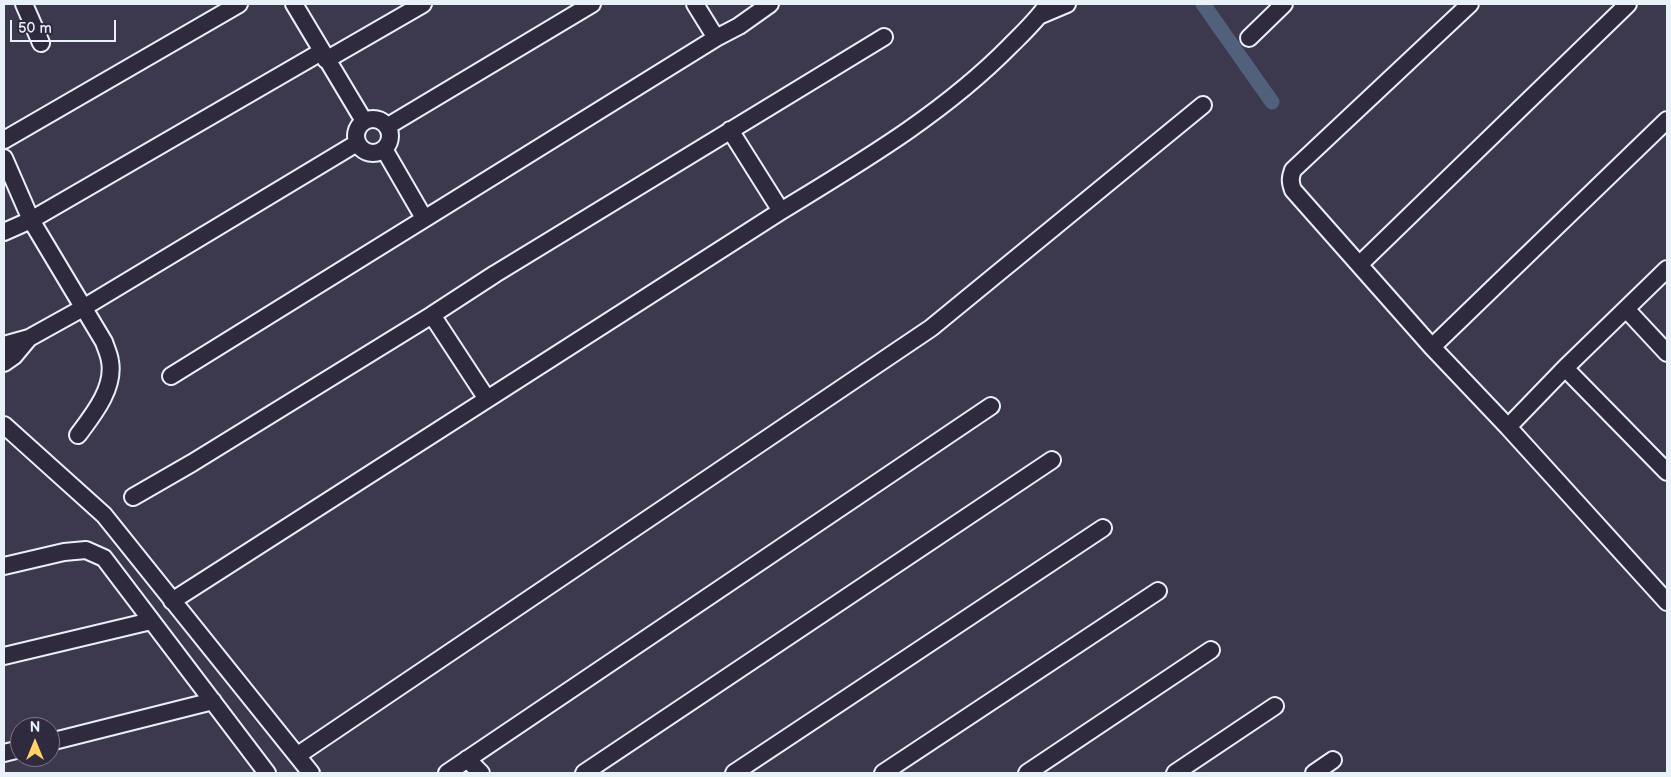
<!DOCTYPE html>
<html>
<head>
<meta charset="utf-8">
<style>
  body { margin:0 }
  #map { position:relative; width:1671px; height:777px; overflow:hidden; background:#3c384e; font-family:"Balsamiq Sans",sans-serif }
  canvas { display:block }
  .frame { position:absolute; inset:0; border:5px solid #e8f1f8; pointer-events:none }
  .north { position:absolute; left:10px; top:717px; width:50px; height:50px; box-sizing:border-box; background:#2f2a3d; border:1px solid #797a88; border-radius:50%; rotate:0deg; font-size:14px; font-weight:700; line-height:20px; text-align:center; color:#e8f1f8 }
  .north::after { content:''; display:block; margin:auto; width:18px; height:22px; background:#ffd166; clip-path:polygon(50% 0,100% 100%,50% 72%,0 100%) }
  .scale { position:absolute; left:10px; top:20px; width:106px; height:22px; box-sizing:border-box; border:2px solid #e8f1f8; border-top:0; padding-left:6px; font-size:15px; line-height:18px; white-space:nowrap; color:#e8f1f8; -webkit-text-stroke:4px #2f2a3d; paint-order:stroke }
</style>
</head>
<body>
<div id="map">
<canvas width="1671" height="777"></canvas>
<div class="frame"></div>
<div class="north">N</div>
<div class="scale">50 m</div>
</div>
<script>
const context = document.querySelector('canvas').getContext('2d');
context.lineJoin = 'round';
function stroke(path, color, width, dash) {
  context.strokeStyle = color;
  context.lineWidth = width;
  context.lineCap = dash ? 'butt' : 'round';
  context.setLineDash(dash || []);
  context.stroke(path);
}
const canal = new Path2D(`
  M 1203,4 L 1272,102`);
const minor = new Path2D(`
  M 24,4 L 41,43
  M 294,4 L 364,121
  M 695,4 L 716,38
  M 1470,4 L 1293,170 C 1290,178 1290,182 1293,190 L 1432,347 L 1508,427 L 1667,602
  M 1041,15 L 1067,4
  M 1249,38 L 1284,4
  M 326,60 L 423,4
  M356 136a17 17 0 1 1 34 0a17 17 0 1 1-34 0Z
  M 388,126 L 592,4
  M 730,130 L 781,211
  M 4,140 L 239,4
  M 384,149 L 424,218
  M 4,158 L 31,220 L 104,342 C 106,348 109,354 110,361 C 115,388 93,415 78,435
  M 4,232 L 31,220 L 321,52
  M 1360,264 L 1628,4
  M 1627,310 L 1667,353
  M 432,315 L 487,399
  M 4,345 L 29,338 L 83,308 L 357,143
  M 1432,347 L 1667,120
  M 4,363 L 14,356 L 29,338
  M 1565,368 L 1667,472
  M 171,376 L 716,38 L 739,26 L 770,4
  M 4,425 L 104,515 L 311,773
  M 1508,427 L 1565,368 L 1667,269
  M 133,497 L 192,463 L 432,315 L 495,274 L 884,37
  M 4,566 L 64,552 L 86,550 L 104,558 L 267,773
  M 172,601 L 781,211 C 861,162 943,114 1010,46 C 1023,33 1037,20 1048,4
  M 4,656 L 151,621
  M 50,742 L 213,701
  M 4,753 L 20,749
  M 298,755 L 931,328 L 1203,105
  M 467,759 L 481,773
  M 447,773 L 991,406
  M 584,773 L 1052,460
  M 734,773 L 1103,528
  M 883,773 L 1158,591
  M 1027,773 L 1211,650
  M 1175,773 L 1275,706
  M 1314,773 L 1333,760`);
stroke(canal, '#51617b', 15);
stroke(minor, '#e8f1f8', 20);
stroke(minor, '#2f2a3d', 16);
</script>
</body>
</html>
